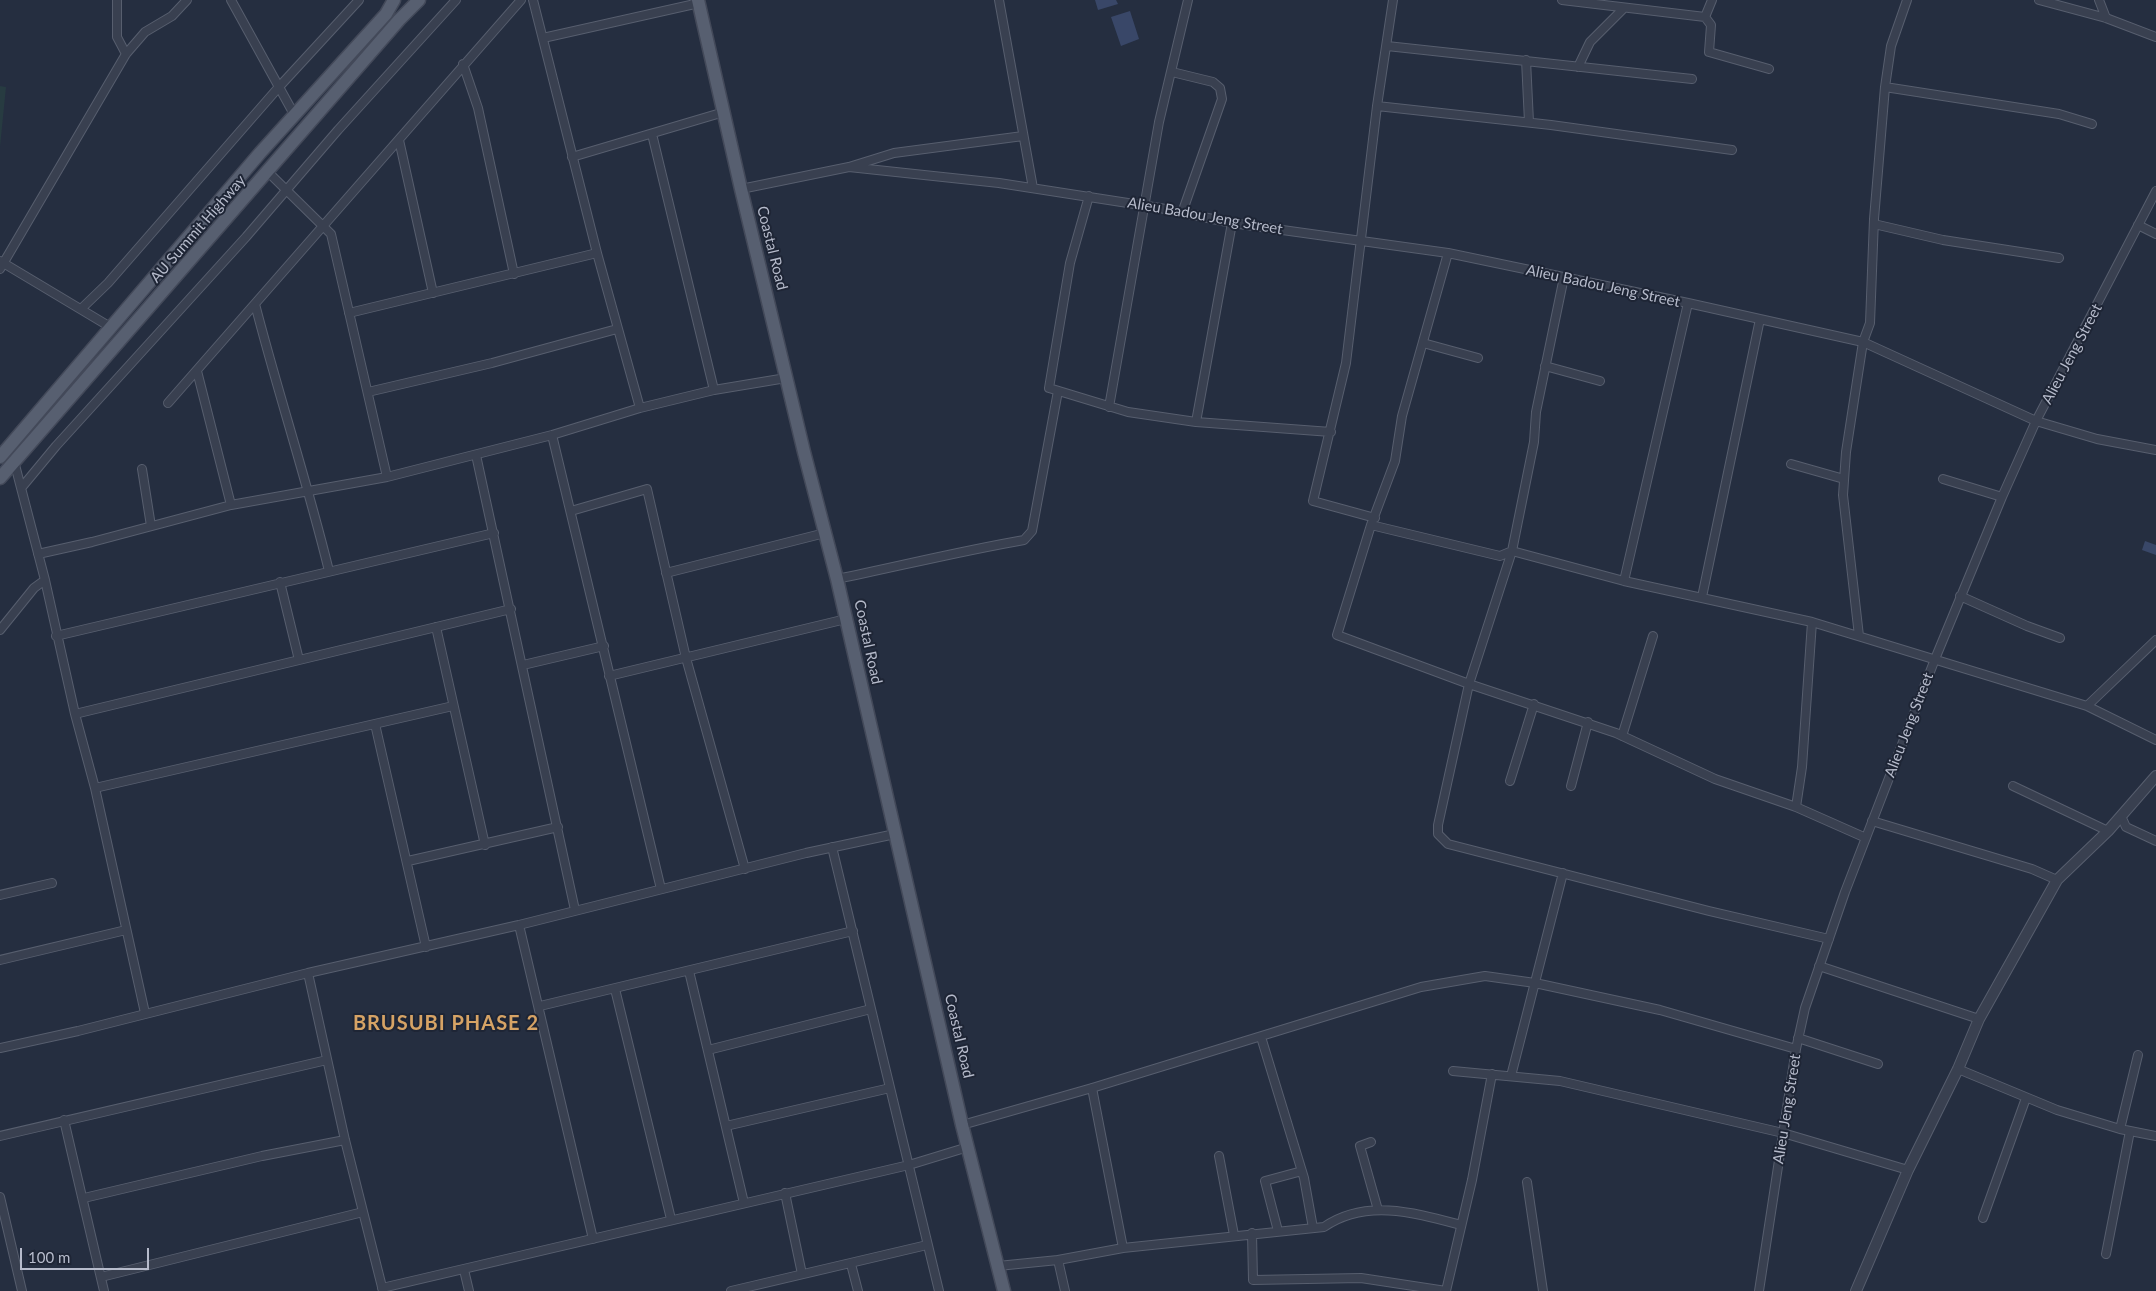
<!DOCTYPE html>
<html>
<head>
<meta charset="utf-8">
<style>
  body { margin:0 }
  #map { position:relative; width:2156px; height:1291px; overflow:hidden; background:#252e40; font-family:Lato,sans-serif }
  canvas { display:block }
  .scale { position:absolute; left:20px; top:1248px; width:129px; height:22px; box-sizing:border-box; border:2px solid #b6bbcb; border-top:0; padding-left:6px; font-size:15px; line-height:18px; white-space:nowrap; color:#b6bbcb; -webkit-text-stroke:4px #1e2535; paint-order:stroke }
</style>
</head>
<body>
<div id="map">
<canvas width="2156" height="1291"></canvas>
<div class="scale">100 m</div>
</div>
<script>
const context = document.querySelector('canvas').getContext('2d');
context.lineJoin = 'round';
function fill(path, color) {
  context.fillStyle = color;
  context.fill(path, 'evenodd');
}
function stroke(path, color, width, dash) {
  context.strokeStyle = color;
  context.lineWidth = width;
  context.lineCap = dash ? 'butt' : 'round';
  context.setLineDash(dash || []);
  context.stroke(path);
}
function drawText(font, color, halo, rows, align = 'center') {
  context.font = font + ' Lato,sans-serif';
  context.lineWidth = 4;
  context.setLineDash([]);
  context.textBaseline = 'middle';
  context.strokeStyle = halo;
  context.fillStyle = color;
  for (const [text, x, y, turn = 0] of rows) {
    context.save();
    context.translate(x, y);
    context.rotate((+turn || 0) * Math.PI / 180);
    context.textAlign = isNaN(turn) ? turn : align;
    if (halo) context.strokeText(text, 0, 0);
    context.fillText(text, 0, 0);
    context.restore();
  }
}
const green = new Path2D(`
  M 0,86 L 6,87 L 0,147 Z`);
const water = new Path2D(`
  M 1095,0 L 1116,0 L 1118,4 L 1098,10 Z
  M 1130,11 L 1139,39 L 1121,46 L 1111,17 Z
  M 2145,541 L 2156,545 L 2156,555 L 2142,550 Z`);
const minor = new Path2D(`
  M 117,0 L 117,37 L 126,54
  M 231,0 L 295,116
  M 533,0 L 597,253 L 640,408
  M 999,0 L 1033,188
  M 1562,0 L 1705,17 L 1712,0
  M 2039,0 L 2106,18 L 2156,37
  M 2099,0 L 2106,18
  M 1705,17 L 1711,25 L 1709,52 L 1769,69
  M 543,38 L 699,3
  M 1387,46 L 1692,79
  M 1526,60 L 1529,122
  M 463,64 L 478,108 L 514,274
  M 1578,67 L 1590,42 L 1624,8
  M 1172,72 L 1213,82 L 1220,88 L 1222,99 L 1182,213
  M 1885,87 L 2059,114 L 2092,124
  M 1377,106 L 1551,125 L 1732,150
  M 652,134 L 714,390
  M 399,140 L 433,293
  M 572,157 L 724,112
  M 849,167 L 999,183 L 1160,208 L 1232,223 L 1448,253 L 1688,303 L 1863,342 L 2036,421 L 2097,439 L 2156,450
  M 268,172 L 331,234 L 387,477
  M 741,189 L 849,167 L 894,153 L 1023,136
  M 1089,196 L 1070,263 L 1049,388 L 1128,412 L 1196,422 L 1331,432
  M 1874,224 L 1943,240 L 2059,258
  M 2138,225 L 2156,234
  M 1448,253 L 1402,416 L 1395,461 L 1371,525 L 1500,556 L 1512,551 L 1624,581 L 1812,622 L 2087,706 L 2156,740
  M 0,261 L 112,328
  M 0,269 L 126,54 L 145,32 L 172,16 L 187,0
  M 1564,277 L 1536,412 L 1534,442 L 1512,551 L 1469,684 L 1616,733 L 1715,779 L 1796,807 L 1866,838
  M 255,304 C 278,393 307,481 329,571
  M 81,309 L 108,283 L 278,88 L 359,0
  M 349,313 L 597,253
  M 1423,343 L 1478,358
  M 1545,366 L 1600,381
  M 197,371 L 231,505
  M 368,392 L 492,363 L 617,329
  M 168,403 L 521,0
  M 1109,407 L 1159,122 L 1188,0
  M 1196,422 L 1232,223
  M 552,435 L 661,889
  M 476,455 L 575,910
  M 14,461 L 45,580 L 75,714 L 95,788 L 145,1013
  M 1791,464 L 1844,479
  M 142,469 L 151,526
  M 1943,479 L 2002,497
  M 22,487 L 56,446 L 246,237 L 338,130 L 456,0
  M 571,511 L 647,489 L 686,658 L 745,869
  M 1375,518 L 1313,501 L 1346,363 L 1377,106 L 1393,0
  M 1371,525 L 1337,635 L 1469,684 L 1438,825 L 1438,834 L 1448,844 L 1709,911 L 1829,939
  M 38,554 L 92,542 L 231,505 L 387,477 L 552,435 L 640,408 L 714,390 L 786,378
  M 666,573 L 825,533
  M 837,579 C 900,566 961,551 1024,540 L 1032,531 L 1058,391
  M 1624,581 L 1688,303
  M 280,582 L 299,660
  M 1960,596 L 2027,626 L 2060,638
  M 1702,597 L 1760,319
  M 436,627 L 485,845
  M 0,630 L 34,588 L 45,580
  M 56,636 L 494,533
  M 1859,636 L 1843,495 L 1846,452 L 1863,342 L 1870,323 L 1874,219 L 1885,87 L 1891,46 L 1907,0
  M 523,665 L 604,646
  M 609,676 L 846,619
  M 2087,706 L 2156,640
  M 75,714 L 511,609
  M 375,724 L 426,947
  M 1622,736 L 1653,636
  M 1510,781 L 1534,704
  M 1571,786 L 1588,722
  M 2013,786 L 2108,831
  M 95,788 L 453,706
  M 1796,807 L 1802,767 L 1812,622
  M 2121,816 L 2126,827 L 2156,841
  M 1872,821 L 2032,869 L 2057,880
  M 832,847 L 939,1291
  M 408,861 L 558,827
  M 0,895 L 52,883
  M 519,925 L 593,1239
  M 0,960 L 126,930
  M 1819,966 L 1979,1019
  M 689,971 L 744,1203
  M 308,973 L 345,1140 L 383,1291
  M 615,989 L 671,1219
  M 540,1006 L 853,931
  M 1261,1037 L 1304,1178 L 1313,1228
  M 1798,1038 L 1878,1064
  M 0,1048 L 78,1031 L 308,973 L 519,925 L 806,853 L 895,834
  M 708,1050 L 871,1009
  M 1958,1069 L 2057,1110 L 2120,1129 L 2156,1136
  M 1453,1071 L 1560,1081 L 1783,1133 L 1908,1170
  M 1511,1076 L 1563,873
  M 1092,1088 L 1123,1248
  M 64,1120 L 104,1291
  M 962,1125 L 1092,1088 L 1421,987 L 1485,976 L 1535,983 L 1660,1010 L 1796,1049
  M 726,1126 L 890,1088
  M 2120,1129 L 2138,1055
  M 0,1136 L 327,1060
  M 1371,1142 L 1360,1146 L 1378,1210
  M 1219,1156 L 1234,1235
  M 1527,1182 L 1543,1291
  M 785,1193 L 802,1274
  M 0,1197 L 22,1291
  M 84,1198 L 262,1156 L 345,1140
  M 1983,1218 L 2026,1098
  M 1278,1231 L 1265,1181 L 1302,1171
  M 1252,1233 L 1253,1280 L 1361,1278 L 1446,1291
  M 2106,1254 L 2130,1131
  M 1058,1260 L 1065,1291
  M 851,1264 L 858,1291
  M 998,1266 L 1058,1260 L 1123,1248 L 1324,1227 C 1366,1198 1416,1213 1461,1225
  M 464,1270 L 469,1291
  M 101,1277 L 363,1212
  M 382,1288 L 909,1165 L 968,1147
  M 731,1291 L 927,1245
  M 1446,1291 L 1472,1180 L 1492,1074
  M 1759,1291 L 1796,1049 L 1805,1008 L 1845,892 L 1935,659 L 2002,497 L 2036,421 L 2156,191`);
const tertiary = new Path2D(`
  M 1856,1291 L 1908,1170 L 1958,1069 L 1979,1019 L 2057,880 L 2108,831 L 2156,776`);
const primary = new Path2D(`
  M 698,0 L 741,189 L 804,452 L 837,579 L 962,1125 L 1004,1291
  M 0,457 L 260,153 L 386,14 L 394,0
  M 0,478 L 399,20 L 419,0`);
const streetNames = [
  ["Alieu Badou Jeng Street",1205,216,10],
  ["AU Summit Highway",198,229,-49],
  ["Coastal Road",772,248,76],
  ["Alieu Badou Jeng Street",1603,286,12],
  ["Alieu Jeng Street",2072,354,-62],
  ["Coastal Road",868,642,78],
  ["Alieu Jeng Street",1909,725,-69],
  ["Coastal Road",959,1036,77],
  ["Alieu Jeng Street",1787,1109,-81]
];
const districtNames = [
  ["BRUSUBI PHASE 2",446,1024]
];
fill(green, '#273b41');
fill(water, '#394768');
stroke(minor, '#575e6e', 10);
stroke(tertiary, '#575e6e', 12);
stroke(primary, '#434959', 15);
stroke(minor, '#394050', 8);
stroke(tertiary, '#394050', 10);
stroke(primary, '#575f70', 12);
drawText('15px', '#b6bbcb', '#1e2535', streetNames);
context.letterSpacing = '1px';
drawText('bold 20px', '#d6a365', '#1e2535', districtNames);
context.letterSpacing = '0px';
</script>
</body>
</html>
